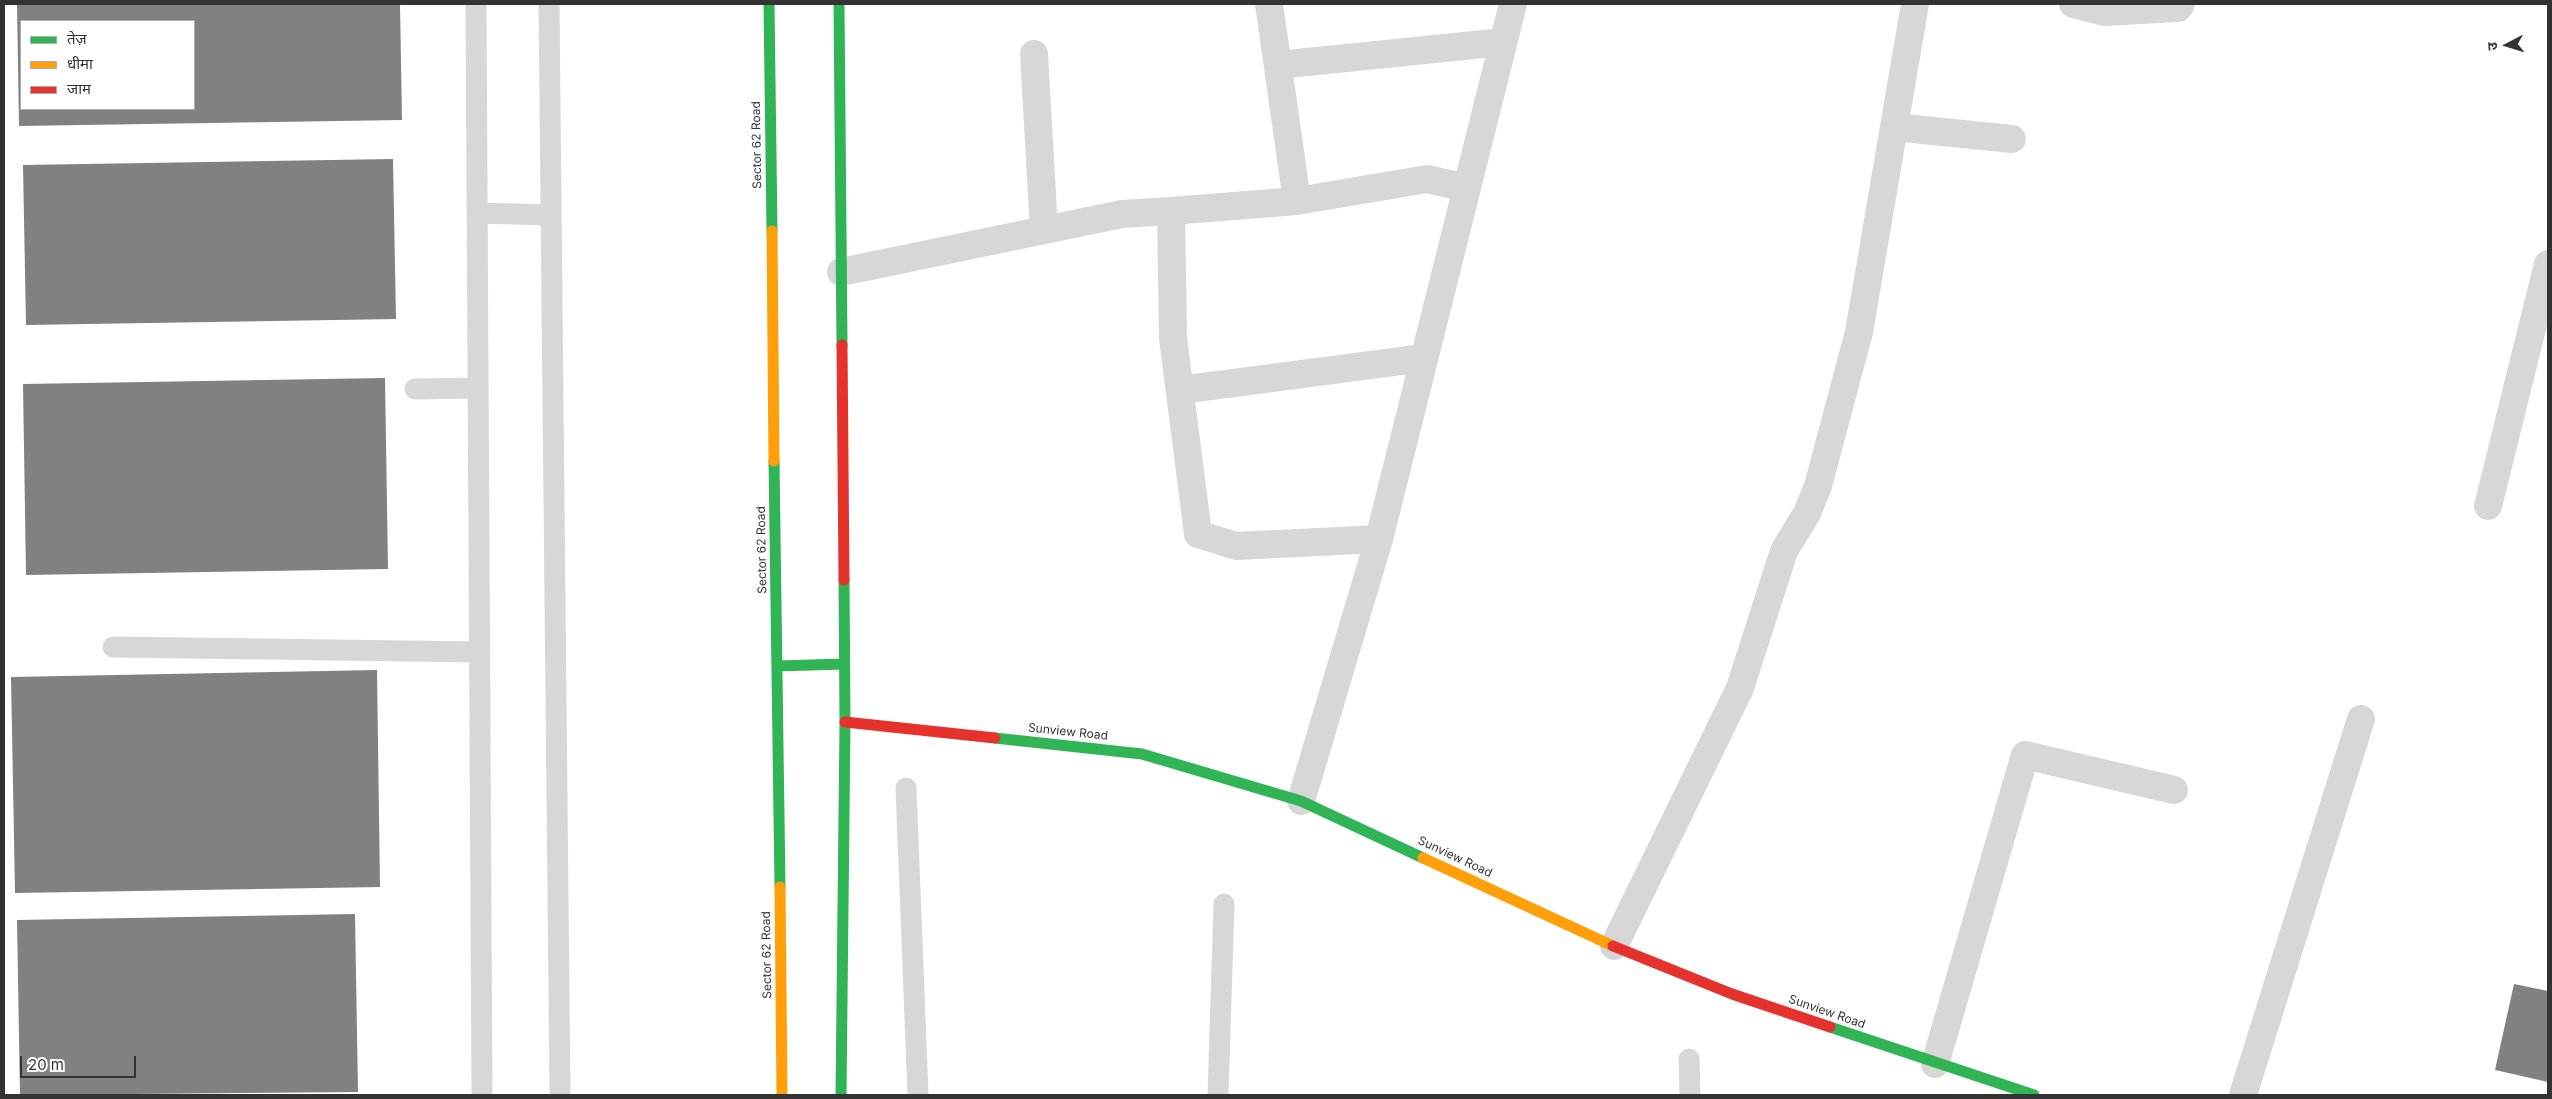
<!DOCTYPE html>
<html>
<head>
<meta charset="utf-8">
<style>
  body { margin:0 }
  #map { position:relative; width:2552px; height:1099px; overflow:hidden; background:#fff; font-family:Inter,"Noto Sans Devanagari",sans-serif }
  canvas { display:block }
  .frame { position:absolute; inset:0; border:5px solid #333; pointer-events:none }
  .legend { position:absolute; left:20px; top:20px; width:175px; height:90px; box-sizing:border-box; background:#fff; border:1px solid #adadad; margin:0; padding:6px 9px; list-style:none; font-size:15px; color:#333 }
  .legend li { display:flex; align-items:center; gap:10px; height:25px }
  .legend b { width:25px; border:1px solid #adadad }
  .north { position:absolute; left:2482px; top:20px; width:50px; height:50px; -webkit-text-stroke:4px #fff; paint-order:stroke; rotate:265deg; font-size:14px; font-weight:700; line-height:20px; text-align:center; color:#333 }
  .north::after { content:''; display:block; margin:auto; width:18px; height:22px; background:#333; clip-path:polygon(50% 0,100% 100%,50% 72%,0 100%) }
  .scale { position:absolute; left:20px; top:1056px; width:116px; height:22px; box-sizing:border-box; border:2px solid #333; border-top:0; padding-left:6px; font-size:15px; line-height:18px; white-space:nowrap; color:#333; -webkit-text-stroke:4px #fff; paint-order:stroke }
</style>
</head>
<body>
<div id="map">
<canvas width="2552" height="1099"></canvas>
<div class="frame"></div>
<ul class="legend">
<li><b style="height:6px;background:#30b455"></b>तेज़</li>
<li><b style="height:6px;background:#ff9f0a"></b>धीमा</li>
<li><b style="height:6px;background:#e5322d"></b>जाम</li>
</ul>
<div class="north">उ</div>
<div class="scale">20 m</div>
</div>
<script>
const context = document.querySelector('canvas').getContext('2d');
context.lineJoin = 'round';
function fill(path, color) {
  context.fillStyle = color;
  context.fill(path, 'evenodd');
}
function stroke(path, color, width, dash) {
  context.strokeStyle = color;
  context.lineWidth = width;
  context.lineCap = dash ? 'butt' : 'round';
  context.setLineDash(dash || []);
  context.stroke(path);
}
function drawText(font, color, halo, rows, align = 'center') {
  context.font = font + ' Inter,sans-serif';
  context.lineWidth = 5;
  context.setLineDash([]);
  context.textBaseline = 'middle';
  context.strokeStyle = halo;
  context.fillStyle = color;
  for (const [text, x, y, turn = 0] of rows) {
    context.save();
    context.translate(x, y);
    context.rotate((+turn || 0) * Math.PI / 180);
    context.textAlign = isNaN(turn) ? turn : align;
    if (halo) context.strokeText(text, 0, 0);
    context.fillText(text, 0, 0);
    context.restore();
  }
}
const building = new Path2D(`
  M 17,4 L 400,4 L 402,120 L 19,126 ZM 21,21 L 194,21 L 194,109 L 21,109 Z
  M 393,159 L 396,319 L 26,325 L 23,165 Z
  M 385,378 L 388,569 L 26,575 L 23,384 Z
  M 377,670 L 380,887 L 15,893 L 11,677 Z
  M 355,914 L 358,1092 L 20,1095 L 17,920 Z
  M 2514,984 L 2548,991 L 2548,1082 L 2495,1070 Z`);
const lane = new Path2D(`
  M 476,4 L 482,1095
  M 549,4 L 560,1095
  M 477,213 L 551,215
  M 415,389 L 478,388
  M 113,647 L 480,652
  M 906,788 L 918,1095
  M 1689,1059 L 1690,1095
  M 1218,1095 L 1224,904`);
const street = new Path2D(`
  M 1269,4 L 1297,201
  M 2073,4 L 2104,12 L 2178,8 L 2181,4
  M 1034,54 L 1044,230
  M 1278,65 L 1503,42
  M 1894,127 L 2012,139
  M 1171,211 L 1297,201 L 1427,179 L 1467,188
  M 841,272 L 1122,214 L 1171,211 L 1173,338 L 1198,534 L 1236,546 L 1379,539
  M 1180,390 L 1424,358
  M 2488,506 L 2548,264
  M 1301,801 L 1379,539 L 1513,4
  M 1614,946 L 1740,688 L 1784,551 L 1807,513 L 1818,486 L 1859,332 L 1915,4
  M 1935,1064 L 2025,755 L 2174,790
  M 2243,1095 L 2361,719`);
const fast = new Path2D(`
  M 769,4 L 772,231
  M 839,4 L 842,345
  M 774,461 L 780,887
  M 777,666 L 844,664
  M 995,738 L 1142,754 L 1301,801 L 1423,858
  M 1830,1027 L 2034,1095
  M 841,1095 L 845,722 L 844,580`);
const slow = new Path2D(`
  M 772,231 L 774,461
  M 1423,858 L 1613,946
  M 780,887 L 782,1095`);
const jam = new Path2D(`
  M 842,345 L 844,580
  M 845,722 L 995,738
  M 1613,946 L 1732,994 L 1830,1027`);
const streetNames = [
  ["Sector 62 Road",757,145,-91],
  ["Sector 62 Road",762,550,-91],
  ["Sunview Road",1068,732,6],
  ["Sunview Road",1455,857,25],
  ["Sector 62 Road",767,955,-91],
  ["Sunview Road",1827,1012,19]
];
fill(building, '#818181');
stroke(lane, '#d7d7d7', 21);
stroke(street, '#d7d7d7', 28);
stroke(fast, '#30b455', 11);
stroke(slow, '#ff9f0a', 11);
stroke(jam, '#e5322d', 11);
drawText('12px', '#333', '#fff', streetNames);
</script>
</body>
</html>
